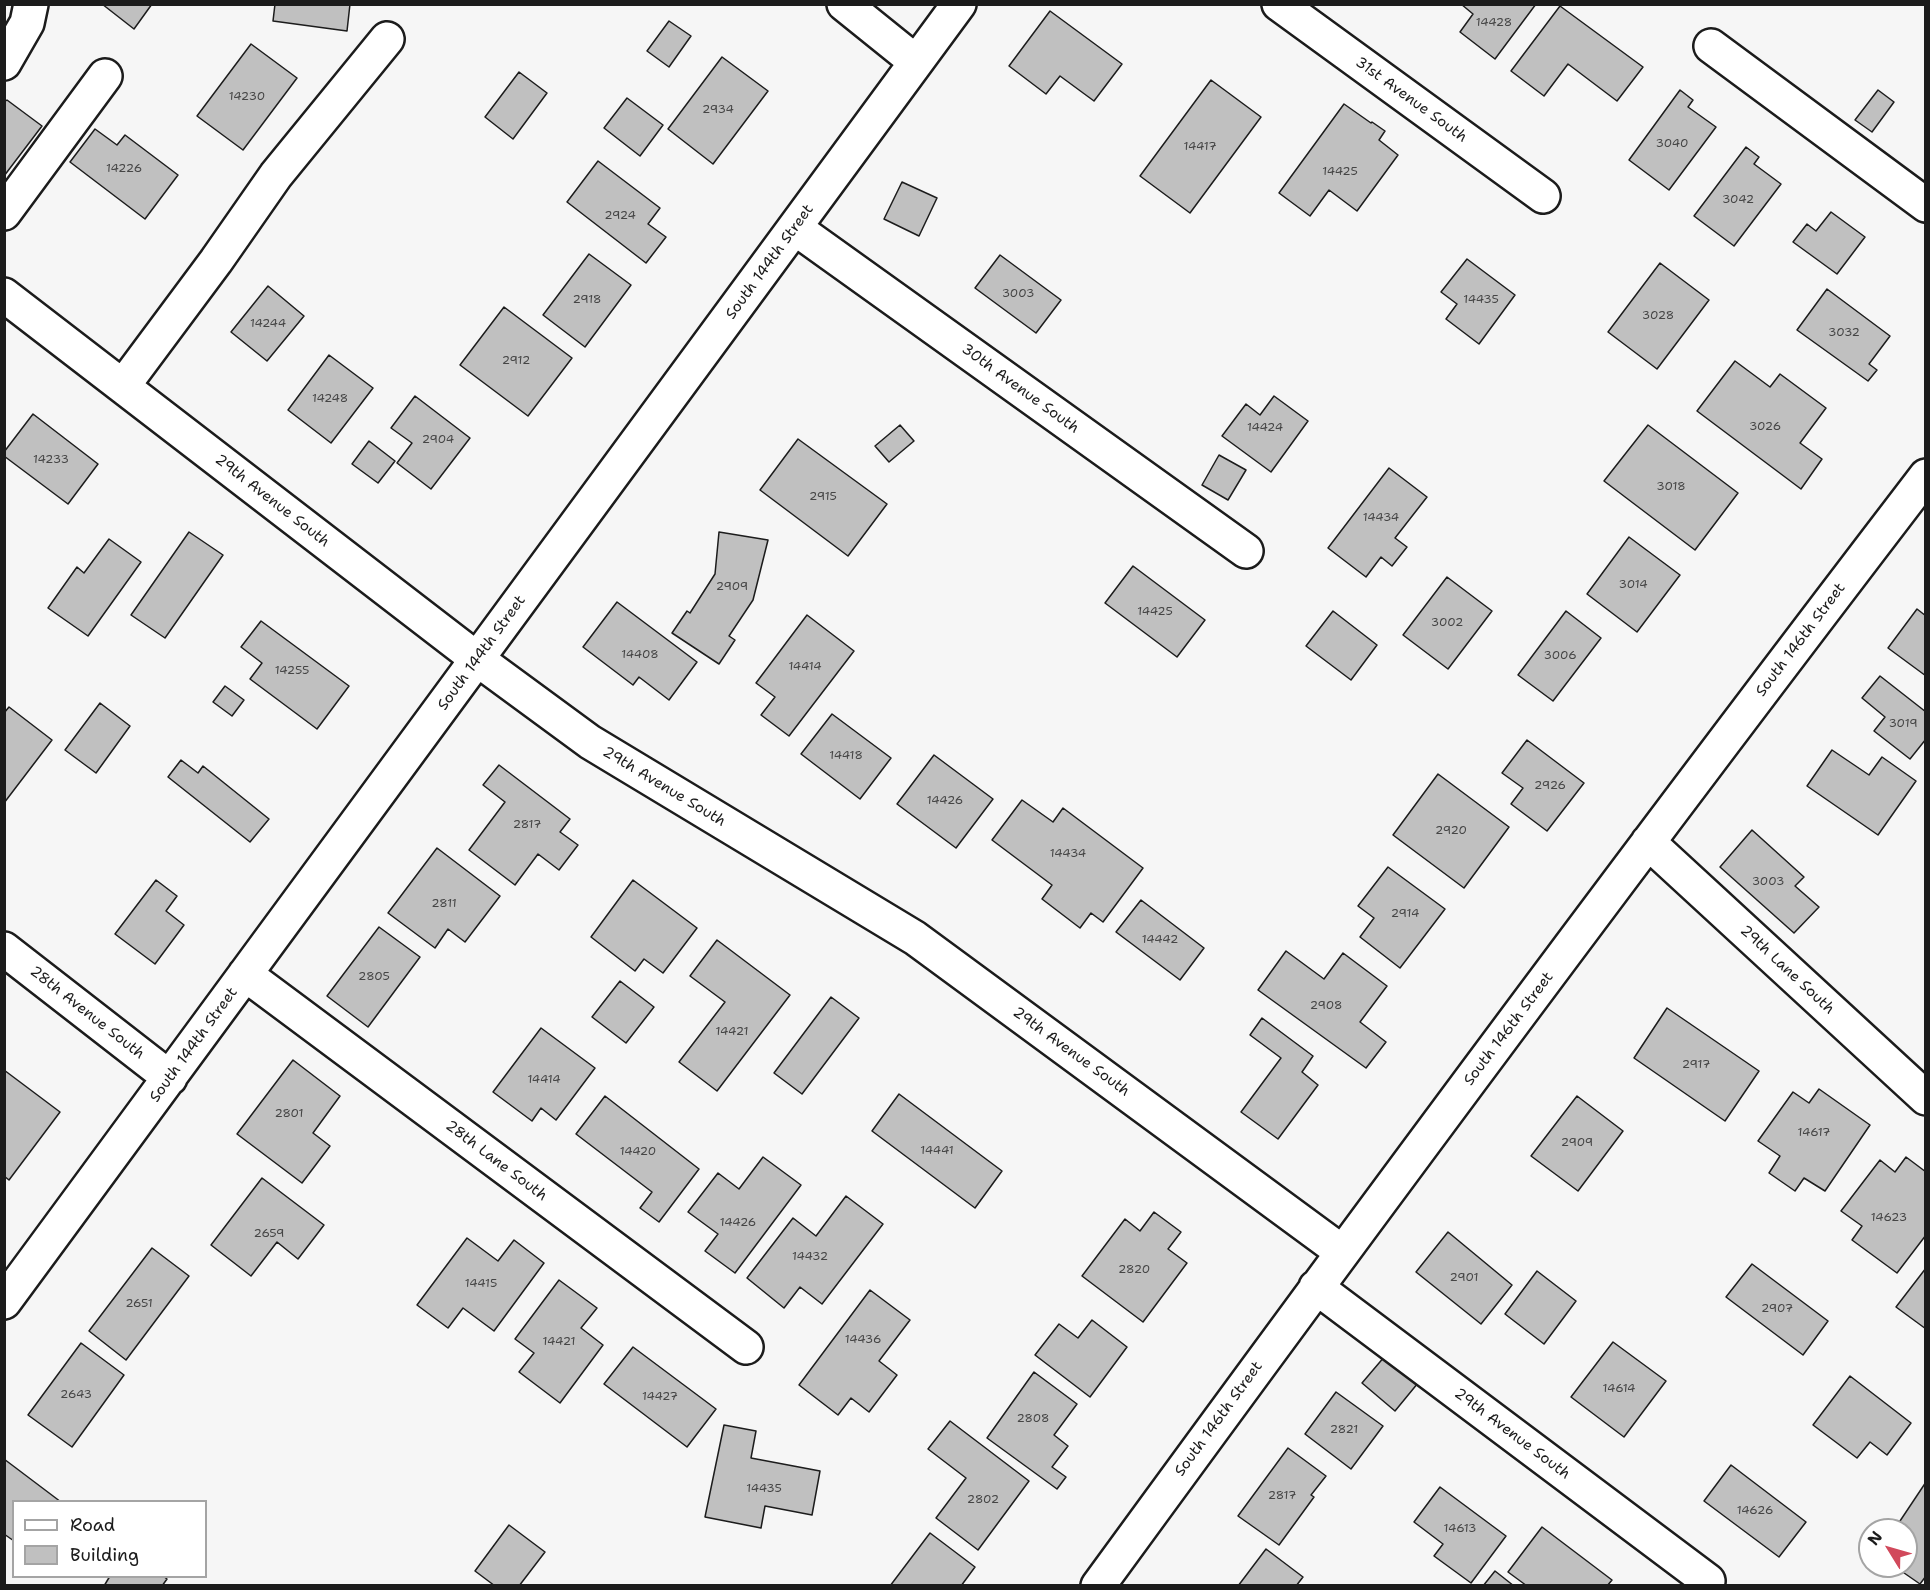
<!DOCTYPE html>
<html>
<head>
<meta charset="utf-8">
<style>
  body { margin:0 }
  #map { position:relative; width:1930px; height:1590px; overflow:hidden; background:#f6f6f6; font-family:"Shantell Sans",sans-serif }
  canvas { display:block }
  .frame { position:absolute; inset:0; border:6px solid #1c1c1c; pointer-events:none }
  .legend { position:absolute; left:12px; top:1500px; width:195px; height:78px; box-sizing:border-box; background:#fff; border:2px solid #a4a4a4; margin:0; padding:8px 10px; list-style:none; font-size:18px; color:#1c1c1c }
  .legend li { display:flex; align-items:center; gap:12px; height:30px }
  .legend b { width:30px; border:2px solid #a4a4a4 }
  .north { position:absolute; left:1858px; top:1518px; width:60px; height:60px; box-sizing:border-box; background:#fff; border:2px solid #a4a4a4; border-radius:50%; rotate:307deg; font-size:16px; font-weight:700; line-height:24px; text-align:center; color:#1c1c1c }
  .north::after { content:''; display:block; margin:auto; width:21px; height:27px; background:#d1495b; clip-path:polygon(50% 0,100% 100%,50% 72%,0 100%) }
</style>
</head>
<body>
<div id="map">
<canvas width="1930" height="1590"></canvas>
<div class="frame"></div>
<ul class="legend">
<li><b style="height:8px;background:#fff"></b>Road</li>
<li><b style="height:16px;background:#c0c0c0"></b>Building</li>
</ul>
<div class="north">N</div>
</div>
<script>
const context = document.querySelector('canvas').getContext('2d');
context.lineJoin = 'round';
function fill(path, color) {
  context.fillStyle = color;
  context.fill(path, 'evenodd');
}
function stroke(path, color, width, dash) {
  context.strokeStyle = color;
  context.lineWidth = width;
  context.lineCap = dash ? 'butt' : 'round';
  context.setLineDash(dash || []);
  context.stroke(path);
}
function drawText(font, color, halo, rows, align = 'center') {
  context.font = font + ' "Shantell Sans",sans-serif';
  context.lineWidth = 6;
  context.setLineDash([]);
  context.textBaseline = 'middle';
  context.strokeStyle = halo;
  context.fillStyle = color;
  for (const [text, x, y, turn = 0] of rows) {
    context.save();
    context.translate(x, y);
    context.rotate((+turn || 0) * Math.PI / 180);
    context.textAlign = isNaN(turn) ? turn : align;
    if (halo) context.strokeText(text, 0, 0);
    context.fillText(text, 0, 0);
    context.restore();
  }
}
const building = new Path2D(`
  M 102,4 L 152,4 L 134,29 Z
  M 275,4 L 350,4 L 347,31 L 273,21 Z
  M 1461,4 L 1536,4 L 1495,59 L 1460,32 L 1473,14 Z
  M 1560,6 L 1643,67 L 1617,101 L 1568,64 L 1544,96 L 1511,71 Z
  M 1050,11 L 1122,64 L 1094,101 L 1060,76 L 1046,94 L 1009,66 Z
  M 669,21 L 691,36 L 669,67 L 647,51 Z
  M 251,44 L 297,78 L 243,150 L 197,116 Z
  M 722,57 L 768,91 L 713,164 L 668,129 Z
  M 519,72 L 547,93 L 513,139 L 485,117 Z
  M 1211,80 L 1261,117 L 1190,213 L 1140,176 Z
  M 1680,90 L 1693,100 L 1688,107 L 1716,127 L 1669,190 L 1629,160 Z
  M 1878,90 L 1894,102 L 1872,132 L 1855,120 Z
  M 627,98 L 663,125 L 640,156 L 604,128 Z
  M 7,100 L 42,126 L 4,176 L 4,102 Z
  M 1344,104 L 1371,123 L 1372,122 L 1385,131 L 1379,140 L 1398,155 L 1357,211 L 1329,190 L 1310,216 L 1279,193 Z
  M 95,129 L 117,145 L 125,135 L 178,175 L 145,219 L 70,162 Z
  M 1746,147 L 1759,157 L 1754,164 L 1781,184 L 1734,246 L 1694,216 Z
  M 598,161 L 660,208 L 648,224 L 666,237 L 646,263 L 567,202 Z
  M 902,182 L 937,198 L 919,236 L 884,219 Z
  M 1831,212 L 1865,237 L 1837,274 L 1793,242 L 1807,224 L 1816,231 Z
  M 589,254 L 631,285 L 585,347 L 543,315 Z
  M 1000,255 L 1061,300 L 1036,333 L 975,288 Z
  M 1467,259 L 1515,295 L 1479,344 L 1446,319 L 1457,304 L 1441,292 Z
  M 1660,263 L 1709,300 L 1657,369 L 1608,332 Z
  M 268,286 L 304,316 L 267,361 L 231,332 Z
  M 1827,289 L 1890,336 L 1869,364 L 1877,370 L 1868,381 L 1797,330 Z
  M 504,307 L 572,358 L 528,416 L 460,365 Z
  M 329,355 L 373,388 L 331,443 L 288,410 Z
  M 1735,361 L 1770,387 L 1780,374 L 1826,408 L 1800,443 L 1822,459 L 1801,489 L 1697,411 Z
  M 415,396 L 470,438 L 431,489 L 397,463 L 412,443 L 391,428 Z
  M 1274,396 L 1308,421 L 1271,472 L 1222,436 L 1246,404 L 1260,415 Z
  M 33,414 L 98,464 L 68,504 L 4,456 L 4,452 Z
  M 900,425 L 914,441 L 889,462 L 875,446 Z
  M 1648,425 L 1738,493 L 1695,550 L 1604,481 Z
  M 798,439 L 887,504 L 848,556 L 760,490 Z
  M 369,441 L 395,461 L 378,483 L 352,464 Z
  M 1219,455 L 1246,470 L 1228,500 L 1202,485 Z
  M 1389,468 L 1427,497 L 1395,538 L 1407,547 L 1392,566 L 1381,557 L 1366,577 L 1328,548 Z
  M 189,532 L 223,555 L 165,638 L 131,615 Z
  M 719,532 L 768,540 L 753,600 L 729,636 L 735,640 L 719,664 L 672,633 L 687,611 L 690,613 L 715,574 Z
  M 1629,537 L 1680,575 L 1637,632 L 1587,594 Z
  M 109,539 L 141,562 L 88,636 L 48,608 L 77,567 L 84,573 Z
  M 1133,566 L 1205,620 L 1177,657 L 1105,603 Z
  M 1447,577 L 1492,611 L 1448,669 L 1403,635 Z
  M 617,602 L 697,662 L 669,700 L 639,677 L 633,685 L 583,647 Z
  M 1917,609 L 1926,616 L 1926,676 L 1888,648 Z
  M 1333,611 L 1377,645 L 1351,680 L 1306,646 Z
  M 1566,611 L 1601,638 L 1553,701 L 1518,675 Z
  M 807,615 L 854,651 L 789,736 L 761,715 L 775,697 L 756,683 Z
  M 261,621 L 349,686 L 317,729 L 250,679 L 262,663 L 241,647 Z
  M 1880,676 L 1926,712 L 1926,739 L 1910,759 L 1874,731 L 1885,717 L 1862,698 Z
  M 225,686 L 244,700 L 232,716 L 213,702 Z
  M 100,703 L 130,726 L 96,773 L 65,750 Z
  M 9,707 L 52,740 L 4,803 L 4,713 Z
  M 832,714 L 891,758 L 860,799 L 801,754 Z
  M 1527,740 L 1584,783 L 1547,831 L 1511,804 L 1523,788 L 1502,773 Z
  M 1832,750 L 1869,775 L 1882,757 L 1916,781 L 1878,835 L 1807,786 Z
  M 934,755 L 993,799 L 956,848 L 897,804 Z
  M 181,760 L 198,773 L 203,766 L 269,819 L 250,842 L 168,777 Z
  M 499,765 L 570,819 L 560,832 L 578,845 L 559,870 L 538,854 L 515,885 L 469,850 L 505,802 L 483,785 Z
  M 1438,774 L 1509,827 L 1464,888 L 1393,835 Z
  M 1022,800 L 1053,822 L 1063,808 L 1143,868 L 1103,922 L 1091,913 L 1080,928 L 1042,899 L 1052,885 L 992,840 Z
  M 1752,830 L 1804,877 L 1795,886 L 1819,907 L 1794,933 L 1720,867 Z
  M 437,848 L 500,896 L 465,942 L 448,929 L 435,948 L 388,913 Z
  M 1388,867 L 1445,909 L 1400,968 L 1360,937 L 1374,918 L 1358,906 Z
  M 156,880 L 177,896 L 166,911 L 184,925 L 155,964 L 115,934 Z
  M 633,880 L 697,928 L 663,973 L 644,959 L 635,971 L 591,937 Z
  M 1141,900 L 1204,948 L 1180,980 L 1116,932 Z
  M 379,927 L 420,957 L 368,1027 L 327,996 Z
  M 717,940 L 790,995 L 717,1091 L 679,1062 L 725,1002 L 690,976 Z
  M 1286,951 L 1324,979 L 1343,953 L 1387,986 L 1360,1022 L 1386,1042 L 1366,1068 L 1258,990 Z
  M 620,981 L 654,1007 L 626,1043 L 592,1017 Z
  M 831,997 L 859,1018 L 802,1094 L 774,1073 Z
  M 1667,1008 L 1759,1071 L 1725,1121 L 1634,1058 Z
  M 1262,1018 L 1313,1056 L 1302,1072 L 1318,1085 L 1278,1139 L 1241,1112 L 1281,1058 L 1250,1035 Z
  M 541,1028 L 595,1068 L 556,1120 L 541,1108 L 532,1121 L 493,1092 Z
  M 293,1060 L 340,1096 L 313,1133 L 330,1146 L 302,1183 L 237,1134 Z
  M 4,1070 L 60,1112 L 9,1180 L 4,1176 Z
  M 1819,1089 L 1870,1125 L 1825,1191 L 1804,1178 L 1795,1191 L 1769,1173 L 1780,1156 L 1758,1141 L 1793,1092 L 1809,1103 Z
  M 899,1094 L 1002,1171 L 975,1208 L 872,1131 Z
  M 605,1096 L 699,1169 L 659,1222 L 640,1208 L 652,1192 L 576,1134 Z
  M 1577,1096 L 1623,1131 L 1578,1191 L 1531,1156 Z
  M 763,1157 L 801,1185 L 735,1273 L 705,1251 L 718,1234 L 688,1212 L 718,1173 L 739,1189 Z
  M 1906,1157 L 1926,1172 L 1926,1235 L 1897,1273 L 1852,1240 L 1862,1226 L 1841,1211 L 1880,1160 L 1895,1172 Z
  M 262,1178 L 324,1225 L 298,1259 L 277,1242 L 251,1276 L 211,1245 Z
  M 846,1196 L 883,1224 L 822,1304 L 800,1287 L 784,1308 L 747,1278 L 793,1218 L 816,1236 Z
  M 1154,1212 L 1181,1232 L 1168,1249 L 1187,1263 L 1143,1322 L 1082,1276 L 1125,1219 L 1140,1231 Z
  M 1448,1232 L 1512,1285 L 1481,1324 L 1416,1272 Z
  M 467,1238 L 498,1261 L 514,1240 L 544,1263 L 494,1331 L 463,1308 L 448,1328 L 417,1305 Z
  M 152,1248 L 189,1276 L 126,1360 L 89,1331 Z
  M 1752,1264 L 1828,1321 L 1803,1355 L 1726,1297 Z
  M 1926,1268 L 1926,1329 L 1896,1307 Z
  M 1537,1271 L 1576,1301 L 1544,1344 L 1505,1314 Z
  M 559,1280 L 597,1308 L 581,1328 L 603,1345 L 560,1403 L 519,1372 L 534,1353 L 515,1339 Z
  M 870,1290 L 910,1320 L 879,1361 L 897,1375 L 869,1412 L 851,1398 L 838,1415 L 799,1385 Z
  M 1092,1320 L 1127,1347 L 1090,1397 L 1035,1355 L 1059,1324 L 1078,1338 Z
  M 1613,1342 L 1666,1381 L 1624,1437 L 1571,1397 Z
  M 81,1343 L 124,1375 L 72,1447 L 28,1415 Z
  M 633,1347 L 716,1409 L 687,1447 L 604,1384 Z
  M 1385,1356 L 1418,1383 L 1395,1411 L 1362,1383 Z
  M 1034,1372 L 1077,1404 L 1054,1435 L 1068,1446 L 1052,1467 L 1066,1477 L 1057,1489 L 987,1438 Z
  M 1850,1376 L 1911,1423 L 1887,1455 L 1870,1442 L 1857,1458 L 1813,1425 Z
  M 1336,1392 L 1383,1426 L 1351,1469 L 1305,1434 Z
  M 950,1421 L 1029,1481 L 978,1550 L 936,1518 L 966,1478 L 928,1449 Z
  M 724,1425 L 756,1431 L 751,1458 L 820,1471 L 812,1515 L 765,1506 L 761,1528 L 705,1517 Z
  M 1288,1448 L 1326,1476 L 1311,1495 L 1314,1497 L 1279,1545 L 1238,1516 Z
  M 4,1459 L 61,1502 L 14,1502 L 14,1541 L 4,1534 Z
  M 1731,1465 L 1806,1522 L 1779,1557 L 1704,1501 Z
  M 1926,1482 L 1926,1576 L 1920,1584 L 1894,1566 L 1906,1566 L 1906,1530 L 1894,1530 Z
  M 1440,1487 L 1506,1536 L 1471,1583 L 1434,1556 L 1443,1544 L 1414,1522 Z
  M 509,1525 L 545,1552 L 519,1586 L 495,1586 L 475,1571 Z
  M 1542,1527 L 1612,1580 L 1607,1586 L 1527,1586 L 1508,1572 Z
  M 930,1533 L 975,1567 L 961,1586 L 890,1586 Z
  M 1266,1549 L 1303,1577 L 1296,1586 L 1238,1586 Z
  M 1495,1571 L 1514,1586 L 1483,1586 Z
  M 110,1576 L 163,1576 L 167,1579 L 162,1586 L 104,1586 Z`);
const minor = new Path2D(`
  M 844,4 L 916,62
  M 1279,4 L 1543,196
  M 1711,46 L 1926,205
  M 4,63 L 27,23 L 31,4
  M 4,213 L 105,76
  M 795,228 L 1246,551
  M 4,295 L 477,659 L 590,742 L 915,938 L 1342,1252
  M 123,386 L 216,261 L 276,175 L 387,39
  M 1648,842 L 1926,1098
  M 4,949 L 170,1078
  M 245,974 L 746,1347
  M 1316,1287 L 1708,1581
  M 4,1302 L 959,4
  M 1098,1586 C 1370,1213 1645,843 1926,476`);
const numberNames = [
  ["14428",1494,23],
  ["14230",247,97],
  ["2934",718,110],
  ["3040",1672,144],
  ["14417",1200,147],
  ["14226",124,169],
  ["14425",1340,172],
  ["3042",1738,200],
  ["2924",620,216],
  ["3003",1018,294],
  ["2918",587,300],
  ["14435",1481,300],
  ["3028",1658,316],
  ["14244",268,324],
  ["3032",1844,333],
  ["2912",516,361],
  ["14248",330,399],
  ["3026",1765,427],
  ["14424",1265,428],
  ["2904",438,440],
  ["14233",51,460],
  ["3018",1671,487],
  ["2915",823,497],
  ["14434",1381,518],
  ["3014",1633,585],
  ["2909",732,587],
  ["14425",1155,612],
  ["3002",1447,623],
  ["14408",640,655],
  ["3006",1560,656],
  ["14414",805,667],
  ["14255",292,671],
  ["3019",1903,724],
  ["14418",846,756],
  ["2926",1550,786],
  ["14426",945,801],
  ["2817",527,825],
  ["2920",1451,831],
  ["14434",1068,854],
  ["3003",1768,882],
  ["2811",444,904],
  ["2914",1405,914],
  ["14442",1160,940],
  ["2805",374,977],
  ["2908",1326,1006],
  ["14421",732,1032],
  ["2917",1696,1065],
  ["14414",544,1080],
  ["2801",289,1114],
  ["14617",1814,1133],
  ["2909",1577,1143],
  ["14441",937,1151],
  ["14420",638,1152],
  ["14623",1889,1218],
  ["14426",738,1223],
  ["2659",269,1234],
  ["14432",810,1257],
  ["2820",1134,1270],
  ["2901",1464,1278],
  ["14415",481,1284],
  ["2651",139,1304],
  ["2907",1777,1309],
  ["14436",863,1340],
  ["14421",559,1342],
  ["14614",1619,1389],
  ["2643",76,1395],
  ["14427",660,1397],
  ["2808",1033,1419],
  ["2821",1344,1430],
  ["14435",764,1489],
  ["2817",1282,1496],
  ["2802",983,1500],
  ["14626",1755,1511],
  ["14613",1460,1529]
];
const streetNames = [
  ["31st Avenue South",1411,100,36],
  ["South 144th Street",770,262,-54],
  ["30th Avenue South",1020,389,36],
  ["29th Avenue South",272,501,38],
  ["South 146th Street",1801,640,-53],
  ["South 144th Street",482,653,-54],
  ["29th Avenue South",664,787,31],
  ["29th Lane South",1787,970,43],
  ["28th Avenue South",87,1013,38],
  ["South 146th Street",1509,1029,-53],
  ["South 144th Street",194,1045,-54],
  ["29th Avenue South",1071,1052,36],
  ["28th Lane South",496,1161,37],
  ["South 146th Street",1219,1419,-54],
  ["29th Avenue South",1512,1434,37]
];
fill(building, '#c0c0c0');
stroke(building, '#1c1c1c', 1.5);
stroke(minor, '#1c1c1c', 38);
stroke(minor, '#fff', 33);
drawText('12px', '#454545', null, numberNames);
drawText('15px', '#1c1c1c', '#fff', streetNames);
</script>
</body>
</html>
